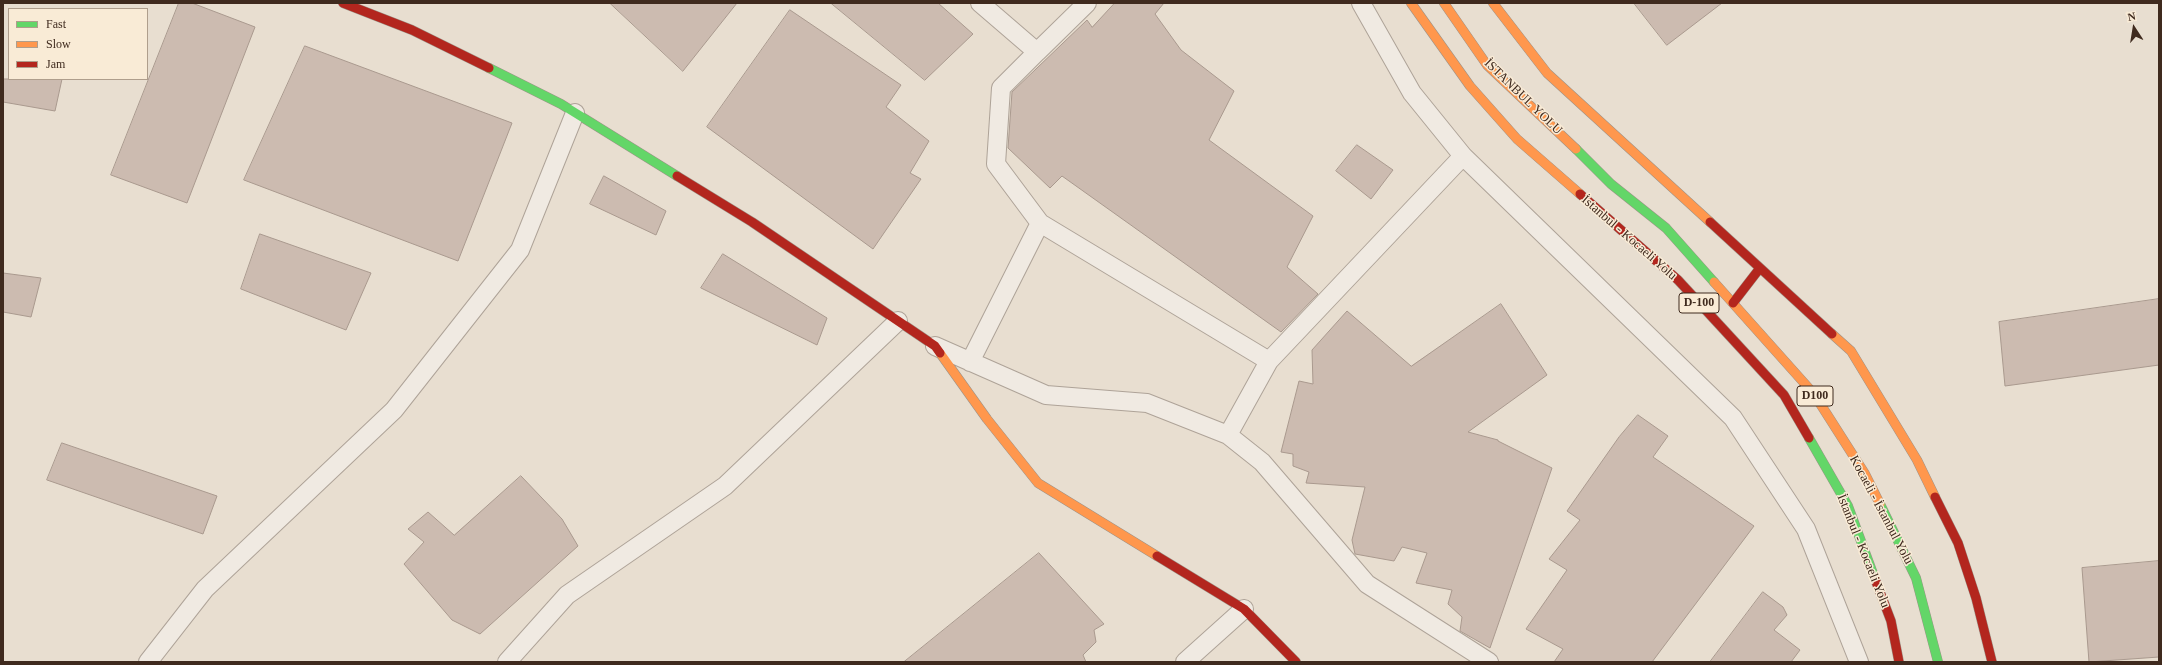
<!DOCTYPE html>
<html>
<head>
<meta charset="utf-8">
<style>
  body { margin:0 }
  #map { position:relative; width:2162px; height:665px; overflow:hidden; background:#e8ded0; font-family:"Times New Roman",serif }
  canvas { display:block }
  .frame { position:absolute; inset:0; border:4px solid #3f2a1e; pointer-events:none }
  .legend { position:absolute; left:8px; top:8px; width:140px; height:72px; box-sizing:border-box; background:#f9ebd6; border:1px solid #af9e8c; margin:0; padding:5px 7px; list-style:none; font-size:12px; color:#3f2a1e }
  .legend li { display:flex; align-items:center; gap:8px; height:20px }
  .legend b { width:20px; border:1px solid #af9e8c }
  .north { position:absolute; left:2114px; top:8px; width:40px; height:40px; -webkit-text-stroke:3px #f9ebd6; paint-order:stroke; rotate:348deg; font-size:11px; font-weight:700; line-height:16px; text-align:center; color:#3f2a1e }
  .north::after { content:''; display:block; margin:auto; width:14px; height:18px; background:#3f2a1e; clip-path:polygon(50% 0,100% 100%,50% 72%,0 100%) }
</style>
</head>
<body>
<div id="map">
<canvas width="2162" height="665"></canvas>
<div class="frame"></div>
<ul class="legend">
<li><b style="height:5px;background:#63d668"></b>Fast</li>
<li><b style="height:5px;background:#ff974d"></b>Slow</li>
<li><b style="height:5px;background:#b3261e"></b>Jam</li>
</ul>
<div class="north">N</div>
</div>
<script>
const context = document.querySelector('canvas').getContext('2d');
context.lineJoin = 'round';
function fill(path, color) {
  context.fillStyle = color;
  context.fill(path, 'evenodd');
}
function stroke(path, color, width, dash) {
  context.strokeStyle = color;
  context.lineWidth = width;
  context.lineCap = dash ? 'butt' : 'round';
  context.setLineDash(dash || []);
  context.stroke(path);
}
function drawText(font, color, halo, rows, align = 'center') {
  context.font = font + ' "Times New Roman",serif';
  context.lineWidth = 3;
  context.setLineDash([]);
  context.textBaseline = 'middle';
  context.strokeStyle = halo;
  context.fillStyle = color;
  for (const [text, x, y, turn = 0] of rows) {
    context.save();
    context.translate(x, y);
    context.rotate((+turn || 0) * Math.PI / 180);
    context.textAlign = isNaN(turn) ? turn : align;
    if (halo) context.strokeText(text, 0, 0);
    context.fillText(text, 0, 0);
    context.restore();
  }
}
const building = new Path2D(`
  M 179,3 L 192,3 L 255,27 L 187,203 L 111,175 Z
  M 610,3 L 737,3 L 683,71 Z
  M 831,3 L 938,3 L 973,34 L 925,80 Z
  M 1115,3 L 1164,3 L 1155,14 L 1181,50 L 1234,91 L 1209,140 L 1313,216 L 1287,267 L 1318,294 L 1281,332 L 1062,176 L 1050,188 L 1008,148 L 1012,92 L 1087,20 L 1092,27 Z
  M 1634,3 L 1722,3 L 1667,45 Z
  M 790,10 L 901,85 L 886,107 L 929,141 L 910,173 L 921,179 L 873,249 L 707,127 Z
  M 305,46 L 512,123 L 458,261 L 244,180 Z
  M 3,79 L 62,79 L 55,111 L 3,102 Z
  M 1357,145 L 1393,170 L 1371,199 L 1336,171 Z
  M 604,176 L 666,211 L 656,235 L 590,204 Z
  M 260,234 L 371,273 L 346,330 L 241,289 Z
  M 723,254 L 827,318 L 817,345 L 701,288 Z
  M 3,273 L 41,278 L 31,317 L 3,312 Z
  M 2159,299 L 2159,365 L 2005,386 L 1999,322 Z
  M 1501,304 L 1547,375 L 1468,432 L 1498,440 L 1498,441 L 1552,468 L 1490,648 L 1460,631 L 1462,617 L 1448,604 L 1452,590 L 1416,583 L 1427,553 L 1402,547 L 1394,561 L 1355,554 L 1352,540 L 1365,487 L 1306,483 L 1309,472 L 1293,466 L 1293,454 L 1281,452 L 1299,381 L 1313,384 L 1312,350 L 1347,311 L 1411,366 Z
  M 1638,415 L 1668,436 L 1653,457 L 1754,526 L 1652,662 L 1554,662 L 1563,649 L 1526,629 L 1567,570 L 1549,559 L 1580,520 L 1567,511 L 1619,437 Z
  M 62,443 L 217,496 L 203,534 L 47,480 Z
  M 521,476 L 562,519 L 578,546 L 480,634 L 452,620 L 404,564 L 424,542 L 408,529 L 428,512 L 454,535 Z
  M 1039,553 L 1104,624 L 1094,630 L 1096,642 L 1083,655 L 1086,662 L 904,662 Z
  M 2159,561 L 2159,657 L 2089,662 L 2082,568 Z
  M 1763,592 L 1783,607 L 1787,615 L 1774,630 L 1800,650 L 1791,662 L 1710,662 Z`);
const street = new Path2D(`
  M 1361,3 L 1412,93 L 1463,156 L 1733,418 L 1806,529 L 1859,662
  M 1037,52 L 1087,3
  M 1040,223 L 1269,361
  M 935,346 L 1046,395 L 1147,403 L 1228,435 L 1262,462 L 1367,584 L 1489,662
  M 970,362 L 1040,223 L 996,164 L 1001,88 L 1037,52 L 980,3
  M 1228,435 L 1269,361 L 1463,156
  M 148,662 L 205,589 L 394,410 L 520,250 L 575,113
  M 507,662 L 567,595 L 725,486 L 898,321
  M 1185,662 L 1244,609`);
const fast = new Path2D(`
  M 489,68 L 561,104 L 677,176
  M 1576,149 L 1611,184 L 1666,228 L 1714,282
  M 1809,438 L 1848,506 L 1875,579
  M 1880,504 L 1916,578 L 1938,662`);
const slow = new Path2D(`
  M 1411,3 L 1470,86 L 1517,139 L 1580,194
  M 1444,3 L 1487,65 L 1576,149
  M 1493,3 L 1547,73 L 1710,222
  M 1714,282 L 1814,394 L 1865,474 L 1880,504
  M 1832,334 L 1851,351 L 1917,460 L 1935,497
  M 940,353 L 987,419 L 1038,483 L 1157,556`);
const jam = new Path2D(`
  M 343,3 L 412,30 L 489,68
  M 677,176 L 752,222 L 935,346 L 940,353
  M 1580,194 L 1678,280 L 1784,395 L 1809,438
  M 1710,222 L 1832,334
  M 1733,303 L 1760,268
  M 1935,497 L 1958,543 L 1976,598 L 1992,662
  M 1157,556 L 1244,609 L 1296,662
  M 1875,579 L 1891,621 L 1899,662`);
const shields = [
  [1699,303,40],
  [1815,396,36]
];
const shieldNames = [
  ["D-100",1699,303],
  ["D100",1815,396]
];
const streetNames = [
  ["İSTANBUL YOLU",1523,97,44],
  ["İstanbul - Kocaeli Yolu",1629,238,41],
  ["Kocaeli - İstanbul Yolu",1881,510,62],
  ["İstanbul - Kocaeli Yolu",1863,551,68]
];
fill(building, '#ccbbb0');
stroke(building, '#a9998e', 1);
stroke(street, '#aea398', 20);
stroke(fast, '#9d9388', 10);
stroke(slow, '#9d9388', 10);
stroke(jam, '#9d9388', 10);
stroke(street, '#f0eae2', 18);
stroke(fast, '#63d668', 9);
stroke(slow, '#ff974d', 9);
stroke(jam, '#b3261e', 9);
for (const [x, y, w] of shields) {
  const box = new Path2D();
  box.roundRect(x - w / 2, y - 10, w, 20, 3);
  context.fillStyle = '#f9ebd6';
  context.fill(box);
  stroke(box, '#3f2a1e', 1);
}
drawText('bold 12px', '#3f2a1e', null, shieldNames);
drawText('13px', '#3f2a1e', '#f9ebd6', streetNames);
</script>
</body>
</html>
